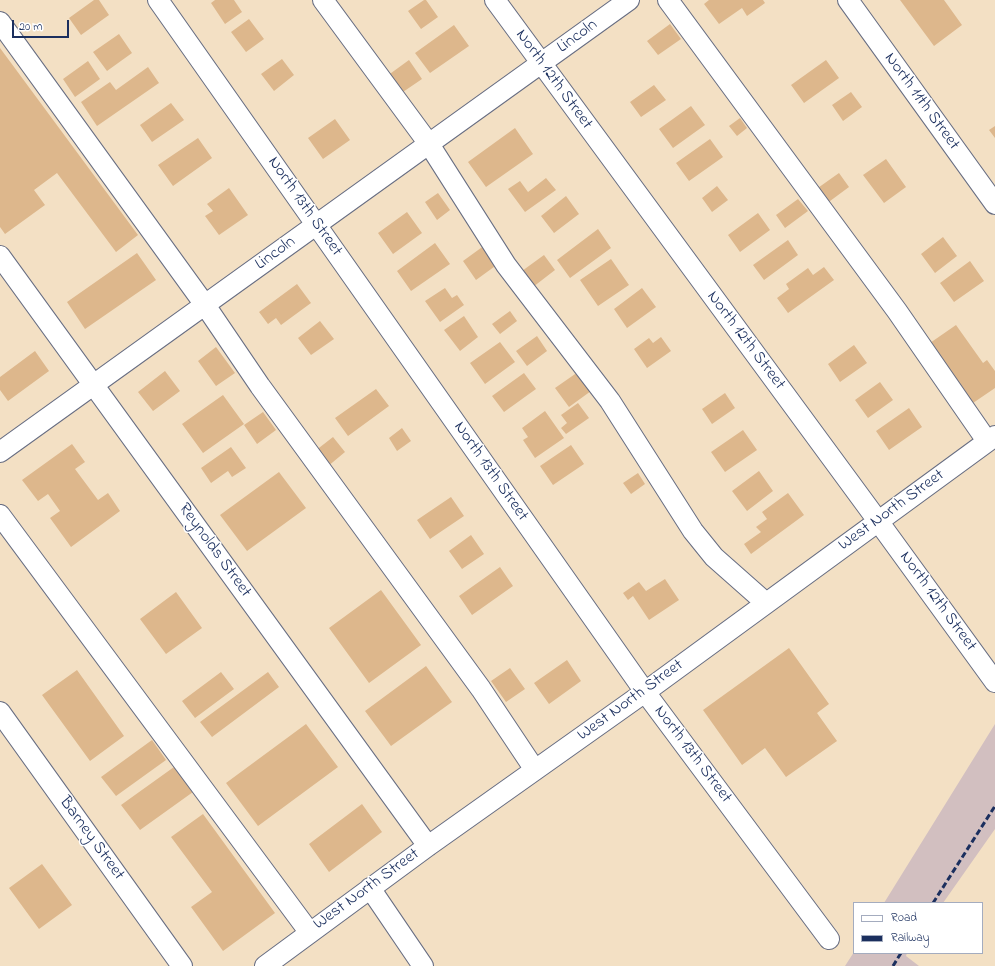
<!DOCTYPE html>
<html>
<head>
<meta charset="utf-8">
<style>
  body { margin:0 }
  #map { position:relative; width:995px; height:966px; overflow:hidden; background:#f3e0c4; font-family:"Indie Flower",sans-serif }
  canvas { display:block }
  .legend { position:absolute; left:853px; top:902px; width:130px; height:52px; box-sizing:border-box; background:#fff; border:1px solid #a4acbf; margin:0; padding:5px 7px; list-style:none; font-size:12px; color:#1b2f5e }
  .legend li { display:flex; align-items:center; gap:8px; height:20px }
  .legend b { width:20px; border:1px solid #a4acbf }
  .scale { position:absolute; left:12px; top:20px; width:57px; height:18px; box-sizing:border-box; border:2px solid #1b2f5e; border-top:0; padding-left:5px; font-size:12px; line-height:14px; white-space:nowrap; color:#1b2f5e; -webkit-text-stroke:3px #fff; paint-order:stroke }
</style>
</head>
<body>
<div id="map">
<canvas width="995" height="966"></canvas>
<ul class="legend">
<li><b style="height:5px;background:#fff"></b>Road</li>
<li><b style="height:5px;background:#1b2f5e"></b>Railway</li>
</ul>
<div class="scale">20 m</div>
</div>
<script>
const context = document.querySelector('canvas').getContext('2d');
context.lineJoin = 'round';
function fill(path, color) {
  context.fillStyle = color;
  context.fill(path, 'evenodd');
}
function stroke(path, color, width, dash) {
  context.strokeStyle = color;
  context.lineWidth = width;
  context.lineCap = dash ? 'butt' : 'round';
  context.setLineDash(dash || []);
  context.stroke(path);
}
function drawText(font, color, halo, rows, align = 'center') {
  context.font = font + ' "Indie Flower",sans-serif';
  context.lineWidth = 3;
  context.setLineDash([]);
  context.textBaseline = 'middle';
  context.strokeStyle = halo;
  context.fillStyle = color;
  for (const [text, x, y, turn = 0] of rows) {
    context.save();
    context.translate(x, y);
    context.rotate((+turn || 0) * Math.PI / 180);
    context.textAlign = isNaN(turn) ? turn : align;
    if (halo) context.strokeText(text, 0, 0);
    context.fillText(text, 0, 0);
    context.restore();
  }
}
const industrial = new Path2D(`
  M 995,724 L 995,829 L 943,903 L 884,903 Z
  M 854,952 L 907,953 L 906,956 L 919,966 L 845,966 Z`);
const building = new Path2D(`
  M 94,0 L 99,0 L 109,15 L 81,35 L 69,18 Z
  M 215,0 L 234,0 L 242,12 L 225,24 L 211,3 Z
  M 424,0 L 426,0 L 438,17 L 421,29 L 408,11 Z
  M 709,0 L 763,0 L 765,3 L 747,16 L 742,8 L 719,24 L 704,4 Z
  M 900,0 L 944,0 L 962,25 L 934,46 Z
  M 249,19 L 264,39 L 246,52 L 231,32 Z
  M 670,24 L 681,39 L 658,55 L 647,41 Z
  M 454,25 L 469,46 L 430,73 L 415,53 Z
  M 119,34 L 132,53 L 107,71 L 93,52 Z
  M 0,48 L 138,235 L 116,252 L 57,173 L 34,190 L 45,205 L 5,234 L 0,227 Z
  M 282,59 L 294,75 L 274,91 L 261,74 Z
  M 409,60 L 422,79 L 400,94 L 387,76 Z
  M 826,60 L 839,78 L 804,103 L 791,85 Z
  M 88,61 L 100,79 L 75,97 L 63,79 Z
  M 148,67 L 159,83 L 97,126 L 81,102 L 110,82 L 116,90 Z
  M 654,85 L 666,100 L 641,117 L 630,102 Z
  M 851,92 L 862,107 L 843,121 L 832,105 Z
  M 171,103 L 184,120 L 152,142 L 140,125 Z
  M 691,106 L 705,125 L 673,148 L 659,129 Z
  M 740,118 L 747,128 L 737,136 L 729,126 Z
  M 335,119 L 350,140 L 323,159 L 308,138 Z
  M 995,126 L 995,138 L 989,130 Z
  M 515,128 L 533,154 L 486,187 L 468,162 Z
  M 198,138 L 212,158 L 173,186 L 158,165 Z
  M 710,139 L 723,157 L 689,181 L 676,163 Z
  M 886,159 L 906,187 L 884,203 L 863,175 Z
  M 839,173 L 849,187 L 826,204 L 815,190 Z
  M 546,178 L 556,190 L 525,212 L 508,189 L 520,181 L 528,192 Z
  M 717,186 L 728,200 L 712,212 L 702,198 Z
  M 229,188 L 248,215 L 219,235 L 205,216 L 213,211 L 207,204 Z
  M 438,193 L 450,210 L 437,220 L 425,202 Z
  M 566,196 L 579,214 L 554,233 L 541,216 Z
  M 798,199 L 808,211 L 785,228 L 776,215 Z
  M 407,212 L 422,233 L 393,254 L 378,233 Z
  M 758,213 L 770,230 L 740,252 L 728,235 Z
  M 598,229 L 611,248 L 570,278 L 557,260 Z
  M 943,237 L 957,256 L 935,273 L 921,254 Z
  M 788,240 L 798,255 L 764,280 L 753,265 Z
  M 435,243 L 450,264 L 411,291 L 397,271 Z
  M 485,245 L 498,264 L 476,280 L 463,261 Z
  M 137,253 L 156,280 L 85,329 L 67,302 Z
  M 544,255 L 555,270 L 533,287 L 522,271 Z
  M 611,259 L 629,285 L 598,306 L 580,280 Z
  M 970,261 L 984,281 L 954,302 L 940,283 Z
  M 824,267 L 834,280 L 788,313 L 777,298 L 789,289 L 786,284 L 808,268 L 813,275 Z
  M 297,284 L 311,303 L 281,325 L 276,318 L 268,324 L 259,312 Z
  M 445,288 L 452,298 L 457,295 L 464,305 L 440,322 L 425,301 Z
  M 642,288 L 656,307 L 627,328 L 614,309 Z
  M 510,311 L 517,321 L 500,334 L 492,324 Z
  M 464,316 L 478,337 L 460,351 L 444,330 Z
  M 320,321 L 334,339 L 311,355 L 298,338 Z
  M 956,325 L 983,363 L 987,360 L 995,371 L 995,388 L 973,403 L 930,343 Z
  M 537,336 L 547,351 L 527,366 L 516,351 Z
  M 661,337 L 671,351 L 647,368 L 634,349 L 649,338 L 653,343 Z
  M 500,342 L 515,362 L 485,384 L 470,363 Z
  M 854,345 L 867,363 L 840,382 L 828,364 Z
  M 216,347 L 235,373 L 216,386 L 198,361 Z
  M 35,351 L 49,371 L 8,401 L 0,390 L 0,377 Z
  M 165,371 L 180,391 L 153,411 L 138,392 Z
  M 578,372 L 591,391 L 569,407 L 555,388 Z
  M 524,373 L 536,389 L 504,412 L 492,396 Z
  M 880,382 L 893,400 L 868,418 L 855,400 Z
  M 376,389 L 389,406 L 348,436 L 335,418 Z
  M 725,393 L 735,408 L 712,424 L 702,409 Z
  M 223,395 L 244,424 L 203,453 L 182,424 Z
  M 578,403 L 589,418 L 566,434 L 561,428 L 567,423 L 561,415 Z
  M 909,408 L 922,427 L 889,450 L 876,431 Z
  M 545,411 L 564,438 L 535,458 L 523,440 L 528,437 L 522,428 Z
  M 263,412 L 276,430 L 257,444 L 244,425 Z
  M 402,428 L 411,441 L 397,451 L 389,438 Z
  M 743,430 L 757,450 L 725,472 L 711,452 Z
  M 333,437 L 345,452 L 327,467 L 315,451 Z
  M 72,444 L 85,462 L 75,469 L 98,500 L 108,493 L 120,511 L 71,547 L 50,518 L 60,511 L 48,494 L 38,501 L 22,480 Z
  M 571,445 L 584,464 L 553,485 L 540,466 Z
  M 231,447 L 246,468 L 232,477 L 228,471 L 211,483 L 201,468 Z
  M 759,471 L 773,491 L 747,511 L 732,491 Z
  M 279,472 L 306,508 L 247,551 L 220,515 Z
  M 638,473 L 645,484 L 631,494 L 623,483 Z
  M 788,493 L 804,515 L 751,554 L 744,544 L 761,532 L 756,527 L 767,519 L 762,512 Z
  M 451,497 L 464,516 L 430,539 L 417,520 Z
  M 471,535 L 484,554 L 462,569 L 449,551 Z
  M 500,567 L 513,586 L 472,615 L 459,596 Z
  M 665,579 L 679,600 L 649,620 L 633,596 L 628,600 L 623,593 L 639,582 L 646,591 Z
  M 381,590 L 421,645 L 369,683 L 329,628 Z
  M 176,592 L 202,628 L 166,654 L 140,619 Z
  M 789,648 L 829,704 L 817,713 L 837,741 L 786,777 L 765,748 L 742,765 L 703,710 Z
  M 567,660 L 581,681 L 549,704 L 534,683 Z
  M 426,666 L 452,702 L 391,746 L 365,711 Z
  M 510,668 L 525,689 L 506,702 L 491,681 Z
  M 77,670 L 124,736 L 90,761 L 42,695 Z
  M 221,672 L 234,689 L 195,718 L 182,701 Z
  M 268,672 L 279,687 L 212,737 L 200,722 Z
  M 306,724 L 338,767 L 258,826 L 226,783 Z
  M 152,740 L 166,760 L 116,796 L 101,777 Z
  M 174,767 L 193,792 L 140,830 L 121,805 Z
  M 362,804 L 382,832 L 329,872 L 309,844 Z
  M 203,814 L 275,913 L 223,951 L 191,907 L 212,892 L 171,837 Z
  M 42,864 L 72,905 L 39,929 L 9,888 Z`);
const minor = new Path2D(`
  M 158,0 L 645,692 L 829,939
  M 323,0 L 429,144 L 506,265 L 610,401 L 693,531 L 714,557 L 766,603
  M 495,0 L 878,521 L 995,682
  M 668,0 L 897,311 L 987,441
  M 848,0 L 995,204
  M 0,22 L 205,305 L 260,386 L 481,689 L 535,770
  M 0,256 L 428,846
  M 0,452 L 629,0
  M 0,515 L 310,933
  M 0,712 L 182,966
  M 370,888 L 423,966
  M 265,966 L 428,846 L 645,692 L 995,436`);
const rail = new Path2D(`
  M 933,903 L 995,806
  M 893,966 L 901,953`);
const streetNames = [
  ["Lincoln",578,37,-36],
  ["North 12th Street",553,80,54],
  ["North 11th Street",921,102,54],
  ["North 13th Street",304,207,55],
  ["Lincoln",276,254,-36],
  ["North 12th Street",745,341,53],
  ["North 13th Street",490,472,55],
  ["West North Street",892,511,-36],
  ["Reynolds Street",214,551,54],
  ["North 12th Street",937,602,54],
  ["West North Street",631,701,-36],
  ["North 13th Street",692,755,53],
  ["Barney Street",91,839,54],
  ["West North Street",367,890,-36]
];
fill(industrial, '#d2bfc0');
fill(building, '#ddb78c');
stroke(minor, '#676d82', 22);
stroke(minor, '#fff', 20);
stroke(rail, '#1b2f5e', 3, [6, 3]);
drawText('17px', '#1b2f5e', '#fff', streetNames);
</script>
</body>
</html>
